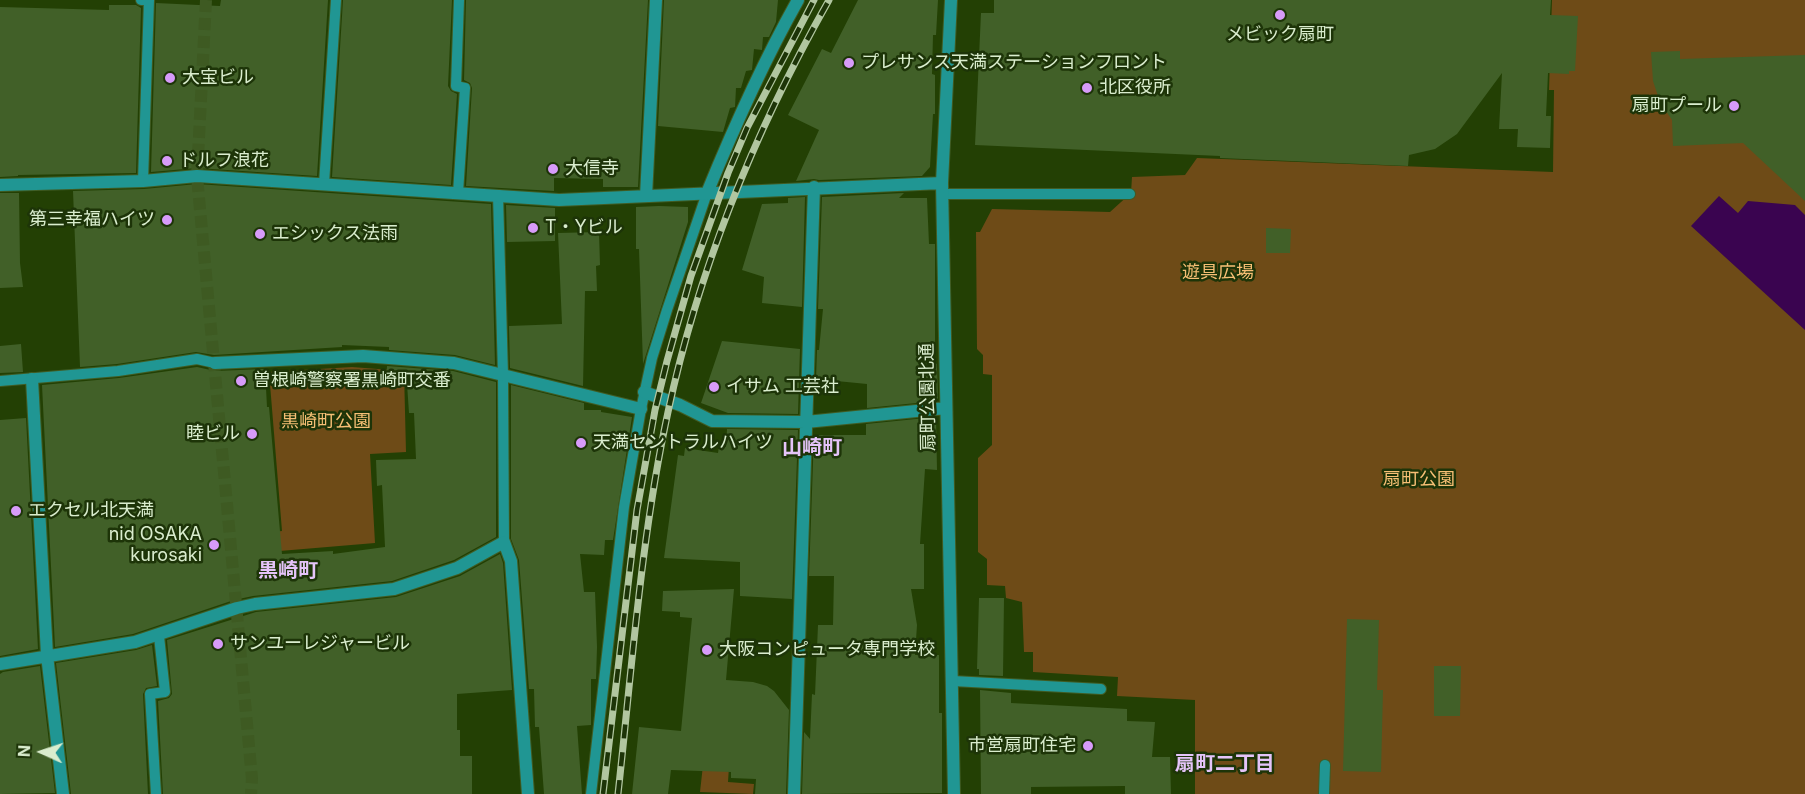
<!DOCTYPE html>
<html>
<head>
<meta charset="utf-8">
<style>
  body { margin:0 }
  #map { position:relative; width:1805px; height:794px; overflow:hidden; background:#234004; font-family:Inter,sans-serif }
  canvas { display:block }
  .north { position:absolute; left:12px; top:722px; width:60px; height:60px; -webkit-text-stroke:4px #1d3408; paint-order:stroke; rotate:273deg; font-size:16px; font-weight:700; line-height:24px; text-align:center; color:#daedce }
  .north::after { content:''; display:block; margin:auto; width:21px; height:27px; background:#daedce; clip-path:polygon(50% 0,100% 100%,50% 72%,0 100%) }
</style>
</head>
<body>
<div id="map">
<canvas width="1805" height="794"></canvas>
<div class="north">N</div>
</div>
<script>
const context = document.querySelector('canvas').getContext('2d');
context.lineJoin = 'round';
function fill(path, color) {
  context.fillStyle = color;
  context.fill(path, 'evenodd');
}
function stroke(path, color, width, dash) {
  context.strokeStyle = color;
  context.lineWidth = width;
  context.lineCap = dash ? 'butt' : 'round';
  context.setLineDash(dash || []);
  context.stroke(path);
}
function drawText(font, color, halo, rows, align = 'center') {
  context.font = font + ' Inter,"Noto Sans JP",sans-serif';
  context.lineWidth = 5;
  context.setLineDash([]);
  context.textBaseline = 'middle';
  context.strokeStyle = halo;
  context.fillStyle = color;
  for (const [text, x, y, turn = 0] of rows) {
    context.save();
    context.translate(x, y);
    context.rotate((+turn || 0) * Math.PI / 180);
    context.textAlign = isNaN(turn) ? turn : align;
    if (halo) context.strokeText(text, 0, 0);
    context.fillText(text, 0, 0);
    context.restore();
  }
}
const green = new Path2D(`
  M 1552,0 L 1805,0 L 1805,794 L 1195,794 L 1195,700 L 1117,696 L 1118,677 L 1033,672 L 1033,652 L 1024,652 L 1022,602 L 1006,598 L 1005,586 L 987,585 L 987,559 L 978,552 L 978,458 L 992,445 L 992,375 L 983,374 L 983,355 L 977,349 L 976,232 L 980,232 L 992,209 L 1110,212 L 1131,193 L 1132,177 L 1185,175 L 1197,158 L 1553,172 L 1554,90 L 1549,90 Z
  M 352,367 L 404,371 L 406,452 L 370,454 L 375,543 L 244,554 L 242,535 L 282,531 L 269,372 Z
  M 703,765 L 729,767 L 728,782 L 754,784 L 753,794 L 700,792 Z`);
const water = new Path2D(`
  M 1719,196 L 1738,213 L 1748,201 L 1795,205 L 1805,215 L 1805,330 L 1691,226 Z`);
const building = new Path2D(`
  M 221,0 L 328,0 L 317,176 L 197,168 L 151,172 L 156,3 L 220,6 Z
  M 343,0 L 452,0 L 448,86 L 451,91 L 457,94 L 451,185 L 332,177 Z
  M 466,0 L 648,0 L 638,187 L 603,187 L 603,179 L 554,178 L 554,191 L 466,186 L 472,88 L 470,83 L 464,80 Z
  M 664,0 L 778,0 L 776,22 L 769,37 L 763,37 L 762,50 L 754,49 L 752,70 L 746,71 L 741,88 L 736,88 L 735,107 L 730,108 L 723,132 L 658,126 Z
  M 858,0 L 938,0 L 936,35 L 933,35 L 932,74 L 935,75 L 935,114 L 933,114 L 930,167 L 922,176 L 819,180 L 814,179 L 796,181 L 819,130 L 788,115 L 822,49 L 831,53 Z
  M 994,0 L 1551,0 L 1550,15 L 1578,16 L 1575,71 L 1569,71 L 1569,74 L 1548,73 L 1546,116 L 1551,116 L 1550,148 L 1517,147 L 1518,129 L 1499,129 L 1502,73 L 1457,134 L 1435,149 L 1409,155 L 1408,166 L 1220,158 L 1220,156 L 975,145 L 981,13 L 994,13 Z
  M 109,5 L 136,5 L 141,8 L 136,173 L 18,175 L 18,176 L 0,177 L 0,7 L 109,10 Z
  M 1680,51 L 1680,59 L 1805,55 L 1805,201 L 1743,143 L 1673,146 L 1672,120 L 1660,102 L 1653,81 L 1651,52 Z
  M 197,184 L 491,204 L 495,365 L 455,355 L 389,350 L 389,347 L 342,345 L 342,347 L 214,355 L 196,352 L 117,364 L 80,367 L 73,191 L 144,189 Z
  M 0,193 L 19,193 L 20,263 L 23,287 L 0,288 Z
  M 904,193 L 899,198 L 927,198 L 929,244 L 935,244 L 935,363 L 937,364 L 938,398 L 936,401 L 867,408 L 867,384 L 816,379 L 817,350 L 819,350 L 823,309 L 818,309 L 822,197 Z
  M 805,197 L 802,307 L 762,303 L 764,277 L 742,270 L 762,204 L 788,203 L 788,198 Z
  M 506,205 L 555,208 L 555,241 L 507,242 Z
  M 659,206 L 688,207 L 688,222 L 643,364 L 639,249 L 636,249 L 636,207 Z
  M 1266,228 L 1291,229 L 1290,253 L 1266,253 Z
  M 599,232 L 600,265 L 596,266 L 597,291 L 585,291 L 583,386 L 510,368 L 509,326 L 562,324 L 558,233 Z
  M 722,341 L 800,349 L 798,414 L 728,413 L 701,403 Z
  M 21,344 L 23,372 L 0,373 L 0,346 Z
  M 387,366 L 453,371 L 496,382 L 496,537 L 454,560 L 392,581 L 253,596 L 234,600 L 133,634 L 55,647 L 42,385 L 119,378 L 197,367 L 215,371 L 265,369 L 267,407 L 269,407 L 282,554 L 333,551 L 333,554 L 385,547 L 382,485 L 377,486 L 376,460 L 416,459 L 414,413 L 409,413 L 407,384 L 386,382 Z
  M 511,385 L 584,403 L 584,410 L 601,410 L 601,412 L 632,417 L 613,540 L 605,540 L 604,555 L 580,554 L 584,592 L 595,592 L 597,647 L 596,679 L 591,679 L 591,725 L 577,726 L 582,794 L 544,794 L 539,727 L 535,727 L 534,689 L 529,689 L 519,560 L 511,539 Z
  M 936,417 L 937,470 L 925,469 L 920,544 L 924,544 L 924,589 L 911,589 L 917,625 L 915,655 L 939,655 L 939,713 L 942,713 L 942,793 L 802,794 L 804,732 L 810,739 L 812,694 L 815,695 L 818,625 L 833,625 L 834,576 L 809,576 L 814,435 L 866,435 L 866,424 Z
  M 26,418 L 38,649 L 0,656 L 0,420 Z
  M 727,429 L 798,430 L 792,599 L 740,596 L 740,562 L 664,558 L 678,455 L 684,456 L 685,448 L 718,453 L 719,446 L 726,447 Z
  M 500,554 L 503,563 L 512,690 L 457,694 L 457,730 L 460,730 L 460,756 L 472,756 L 472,794 L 163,794 L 158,701 L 169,698 L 172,694 L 167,640 L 256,612 L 396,597 L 460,576 Z
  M 734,589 L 726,680 L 753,682 L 767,686 L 774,691 L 789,710 L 786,794 L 755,794 L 756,779 L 731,778 L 731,772 L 671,770 L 668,794 L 632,794 L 639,727 L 681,731 L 692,618 L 680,617 L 680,612 L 662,611 L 663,591 Z
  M 979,598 L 1004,598 L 1003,676 L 979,675 L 979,669 L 977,669 Z
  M 1347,619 L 1379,620 L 1377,690 L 1383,690 L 1381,772 L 1343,771 Z
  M 152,645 L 157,686 L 146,688 L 143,694 L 148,794 L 71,794 L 56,663 L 136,650 Z
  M 40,666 L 55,793 L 0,794 L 0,674 L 3,672 Z
  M 1434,666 L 1461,666 L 1460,716 L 1434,716 Z
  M 980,690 L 1011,693 L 1011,703 L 1127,709 L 1127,721 L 1155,722 L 1152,757 L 1170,757 L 1171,794 L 1125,794 L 1125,786 L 1031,787 L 1031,794 L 981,794 Z`);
const pedestrianTunnel = new Path2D(`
  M 206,0 L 197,176 L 252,779 L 251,794`);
const service = new Path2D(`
  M 141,0 L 149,0 L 143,181
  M 324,184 L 336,0
  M 458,193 L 465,88 L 456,86 L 459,0
  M 942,194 L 1130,194
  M 498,195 L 503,375 L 504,542
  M 0,381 L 118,371 L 197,359 L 215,363
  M 953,681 L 1101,689
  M 156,794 L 150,694 L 165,692 L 159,636
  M 591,794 L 624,507 L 641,409 L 652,358 L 667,310 L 707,193
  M 1324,794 L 1325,765`);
const minor = new Path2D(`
  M 951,0 L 942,183 L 954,794
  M 0,185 L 143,181 L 197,176 L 559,200 L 942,183
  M 707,193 C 734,127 763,62 798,0
  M 646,196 L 656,0
  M 215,363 L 363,356 L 454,363 L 641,409
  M 32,379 L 47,655 L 63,794
  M 644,392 L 680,405 L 712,421 L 806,422 L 946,408
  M 0,664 L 135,642 L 237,608 L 255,604 L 394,589 L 457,568 L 504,542 L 511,561 L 528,794
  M 794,794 L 814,187`);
const rail = new Path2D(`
  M 603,794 L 637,510 L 655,410 L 667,361 L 691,276 L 728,173 L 747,128 L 814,0
  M 618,794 C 632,667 641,537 668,412 C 699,266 756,129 829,0`);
const markers = [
  [1280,15,6,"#d79bf9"],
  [849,63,6,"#d79bf9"],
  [170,78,6,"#d79bf9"],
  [1087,88,6,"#d79bf9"],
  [1734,106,6,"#d79bf9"],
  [167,161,6,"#d79bf9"],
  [553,169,6,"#d79bf9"],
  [167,220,6,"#d79bf9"],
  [533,228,6,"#d79bf9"],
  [260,234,6,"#d79bf9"],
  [241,381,6,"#d79bf9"],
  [714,387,6,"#d79bf9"],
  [252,434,6,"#d79bf9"],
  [581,443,6,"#d79bf9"],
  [16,511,6,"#d79bf9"],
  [214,545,6,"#d79bf9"],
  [218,644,6,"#d79bf9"],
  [707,650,6,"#d79bf9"],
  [1088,746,6,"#d79bf9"]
];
const poiNames = [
  ["メビック扇町",1280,35,"center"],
  ["プレサンス天満ステーションフロント",861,63],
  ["大宝ビル",182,78],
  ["北区役所",1099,88],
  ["扇町プール",1722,106,"right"],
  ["ドルフ浪花",179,161],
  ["大信寺",565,169],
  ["第三幸福ハイツ",155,220,"right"],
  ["T・Yビル",545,228],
  ["エシックス法雨",272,234],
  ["曽根崎警察署黒崎町交番",253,381],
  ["イサム 工芸社",726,387],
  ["睦ビル",240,434,"right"],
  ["天満セントラルハイツ",593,443],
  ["エクセル北天満",28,511],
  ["nid OSAKA",202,535,"right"],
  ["kurosaki",202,556,"right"],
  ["サンユーレジャービル",230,644],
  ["大阪コンピュータ専門学校",719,650],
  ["市営扇町住宅",1076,746,"right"]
];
const parkNames = [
  ["遊具広場",1218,273],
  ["黒崎町公園",326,422],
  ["扇町公園",1419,480]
];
const streetNames = [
  ["扇町公園北通",928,397,-91]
];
const neighbourhoodNames = [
  ["山崎町",812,448],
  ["黒崎町",288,571],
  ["扇町二丁目",1225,764]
];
fill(green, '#6e4b17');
fill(water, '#3a0450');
fill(building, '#416028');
stroke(pedestrianTunnel, '#3e5a22', 12, [12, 6]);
stroke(service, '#405c24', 12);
stroke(minor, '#405c24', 14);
stroke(service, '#209693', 10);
stroke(minor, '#209693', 12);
stroke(rail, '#b1c6a0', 7);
stroke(rail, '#1d3408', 4.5, [14]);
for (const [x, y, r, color] of markers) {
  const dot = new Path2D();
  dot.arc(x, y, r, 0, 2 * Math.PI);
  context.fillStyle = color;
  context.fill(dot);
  stroke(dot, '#1d3408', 2);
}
drawText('18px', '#daedce', '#1d3408', poiNames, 'left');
drawText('18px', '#f7bf75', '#1d3408', parkNames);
drawText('18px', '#daedce', '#1d3408', streetNames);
drawText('bold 20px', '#e5c4f9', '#1d3408', neighbourhoodNames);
</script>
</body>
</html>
